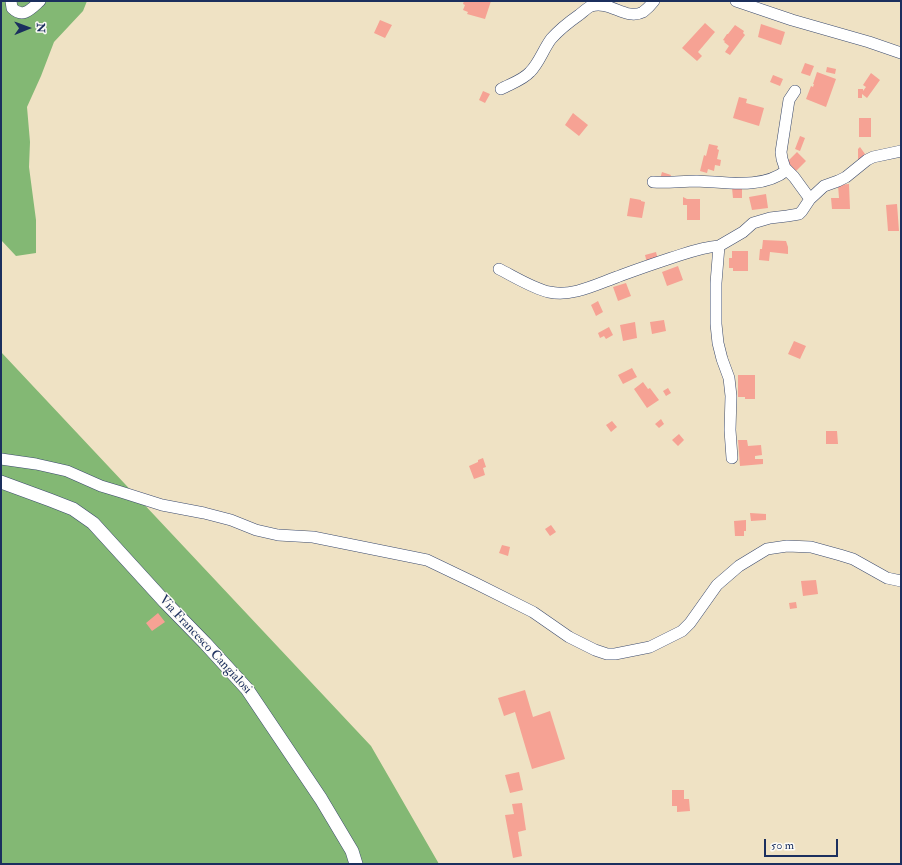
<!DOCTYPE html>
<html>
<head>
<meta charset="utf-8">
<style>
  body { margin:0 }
  #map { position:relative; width:902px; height:865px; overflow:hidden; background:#efe2c4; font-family:"IM FELL Double Pica",serif }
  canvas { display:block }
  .frame { position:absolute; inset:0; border:2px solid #1b2f5e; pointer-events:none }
  .north { position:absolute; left:8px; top:8px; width:40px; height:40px; -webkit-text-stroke:3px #fdfcf7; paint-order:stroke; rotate:89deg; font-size:11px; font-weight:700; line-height:16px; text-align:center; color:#1b2f5e }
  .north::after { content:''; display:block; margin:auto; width:14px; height:18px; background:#1b2f5e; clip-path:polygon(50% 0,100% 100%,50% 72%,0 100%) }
  .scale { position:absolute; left:764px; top:839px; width:74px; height:18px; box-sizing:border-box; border:2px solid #1b2f5e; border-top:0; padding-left:5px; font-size:12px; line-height:14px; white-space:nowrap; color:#1b2f5e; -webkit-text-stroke:3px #fdfcf7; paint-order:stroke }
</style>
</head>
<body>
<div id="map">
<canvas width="902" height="865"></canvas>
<div class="frame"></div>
<div class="north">N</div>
<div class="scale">50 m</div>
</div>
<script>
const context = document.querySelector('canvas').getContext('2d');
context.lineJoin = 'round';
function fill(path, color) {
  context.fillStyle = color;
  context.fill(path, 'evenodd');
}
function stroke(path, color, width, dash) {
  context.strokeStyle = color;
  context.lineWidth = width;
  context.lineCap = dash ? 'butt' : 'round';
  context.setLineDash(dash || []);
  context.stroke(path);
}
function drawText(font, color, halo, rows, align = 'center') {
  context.font = font + ' "IM FELL Double Pica",serif';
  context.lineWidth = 3;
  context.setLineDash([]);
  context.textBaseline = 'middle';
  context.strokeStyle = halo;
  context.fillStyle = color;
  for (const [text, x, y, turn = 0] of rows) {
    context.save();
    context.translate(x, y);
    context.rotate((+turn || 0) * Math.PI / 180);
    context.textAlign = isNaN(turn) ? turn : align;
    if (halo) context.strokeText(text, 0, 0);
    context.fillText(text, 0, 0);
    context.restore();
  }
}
const forest = new Path2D(`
  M 1,1 L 87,1 L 83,11 L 54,42 L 41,76 L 27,107 L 30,142 L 29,167 L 36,220 L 36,253 L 16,256 L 1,240 Z
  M 1,352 L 371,746 L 439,864 L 1,864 Z`);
const building = new Path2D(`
  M 464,1 L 491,1 L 485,19 L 467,14 L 468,12 L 463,10 L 465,5 L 463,4 Z
  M 380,20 L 392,25 L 385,38 L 374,33 Z
  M 705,23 L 715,32 L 698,52 L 702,56 L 697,61 L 682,48 Z
  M 761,24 L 785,32 L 781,45 L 758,37 Z
  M 735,25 L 744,31 L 743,33 L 745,35 L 730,55 L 725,52 L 729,46 L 724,42 L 725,41 L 723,40 L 727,34 L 728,34 Z
  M 805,63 L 814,66 L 810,76 L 801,73 Z
  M 827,67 L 836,69 L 835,74 L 826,72 Z
  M 817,72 L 836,79 L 826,107 L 806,99 L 811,86 L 813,87 L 814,84 L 813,84 Z
  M 871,73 L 880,80 L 867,98 L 862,94 L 862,98 L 858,98 L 858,89 L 863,89 L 863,91 L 866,87 L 863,85 Z
  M 773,75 L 783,79 L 780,86 L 770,82 Z
  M 483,91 L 490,94 L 485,103 L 479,100 Z
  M 739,97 L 747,99 L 746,103 L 764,108 L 759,126 L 733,118 Z
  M 573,113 L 588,125 L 579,136 L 565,125 Z
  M 859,118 L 871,118 L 871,137 L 859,137 Z
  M 800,136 L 805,138 L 800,151 L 795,149 Z
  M 709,144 L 718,146 L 717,149 L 719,150 L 717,159 L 721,160 L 720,166 L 715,165 L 714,171 L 708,169 L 707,173 L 700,171 L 704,155 L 706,156 Z
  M 860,147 L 865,154 L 858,161 L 858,149 Z
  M 797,152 L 806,161 L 794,173 L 785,164 Z
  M 662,172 L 671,175 L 669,181 L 660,179 Z
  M 849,184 L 850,209 L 832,209 L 831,198 L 839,198 L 838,185 Z
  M 732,188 L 742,188 L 742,198 L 733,198 Z
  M 766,194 L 768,208 L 752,210 L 749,197 Z
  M 683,197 L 687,199 L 700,199 L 700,220 L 687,220 L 687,205 L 683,205 Z
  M 630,198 L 641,200 L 641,201 L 645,202 L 642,218 L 627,216 Z
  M 897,204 L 899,231 L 888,231 L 886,205 Z
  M 763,240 L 786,241 L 788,247 L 788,254 L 770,252 L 769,261 L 759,260 L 760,249 L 762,249 Z
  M 732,251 L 748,251 L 748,271 L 733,271 L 733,268 L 729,268 L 729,258 L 732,258 Z
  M 656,252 L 658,260 L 647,263 L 645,255 Z
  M 678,266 L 683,280 L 667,286 L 662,272 Z
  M 626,283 L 631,296 L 618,301 L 613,287 Z
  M 598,301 L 603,312 L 596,316 L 591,305 Z
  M 664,320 L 666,331 L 652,334 L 650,322 Z
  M 635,322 L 637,338 L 623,341 L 620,325 Z
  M 609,327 L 613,335 L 606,339 L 604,336 L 600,338 L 598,333 Z
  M 794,341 L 806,346 L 800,359 L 788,354 Z
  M 632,368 L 637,377 L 623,384 L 618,375 Z
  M 738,375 L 755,375 L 755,399 L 745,399 L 745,397 L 738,397 Z
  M 643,382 L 648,389 L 650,388 L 659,400 L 647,408 L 634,389 Z
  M 668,388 L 671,393 L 666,396 L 663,391 Z
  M 661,419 L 664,424 L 659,428 L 655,424 Z
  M 612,421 L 617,427 L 611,432 L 606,425 Z
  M 826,431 L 837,431 L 838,444 L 826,444 Z
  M 679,434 L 684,440 L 678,446 L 672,440 Z
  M 738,440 L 747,440 L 748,446 L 761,445 L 762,455 L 755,456 L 755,459 L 763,459 L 763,464 L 740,466 Z
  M 483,458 L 486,467 L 483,468 L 485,475 L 474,479 L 469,466 L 478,462 L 478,460 Z
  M 750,513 L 766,514 L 766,520 L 751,521 Z
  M 746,520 L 746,531 L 744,531 L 744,536 L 735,536 L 734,521 Z
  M 551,525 L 556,532 L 550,536 L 545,529 Z
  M 502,545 L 510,547 L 508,556 L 499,553 Z
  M 816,580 L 818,594 L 803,596 L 801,581 Z
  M 796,602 L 797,608 L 790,609 L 789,603 Z
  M 158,613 L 165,622 L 152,631 L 146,623 Z
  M 525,690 L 533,717 L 550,711 L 565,759 L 532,769 L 515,712 L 504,716 L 498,698 Z
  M 519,772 L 523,790 L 510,793 L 505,775 Z
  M 672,790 L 684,790 L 684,799 L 689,799 L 690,811 L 677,812 L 677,806 L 672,806 Z
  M 522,803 L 526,830 L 518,832 L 522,856 L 513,858 L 505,815 L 514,814 L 512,804 Z`);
const minor = new Path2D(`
  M 11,1 L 12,8 C 23,19 31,9 40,1
  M 736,1 L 792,20 L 869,42 L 901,53
  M 501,89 C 510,84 523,80 530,72 C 539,63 543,50 551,39 C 559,30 569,22 579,15 C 583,12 587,8 591,6 C 610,0 626,21 643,12 C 647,9 651,5 654,1
  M 795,91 L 789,100 L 781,152 L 782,159 L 785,168 L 794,177 L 810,199
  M 653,182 C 668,183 682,181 697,181 C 726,182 762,190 787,170
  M 499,269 C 513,276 534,289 549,292 C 572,297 595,285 617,277 C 635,270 653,264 671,258 C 687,253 702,247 719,246
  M 732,458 L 730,430 L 731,396 L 729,378 L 722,359 L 718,343 L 716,324 L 716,283 L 719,246 L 743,232 L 753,223 L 770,218 L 787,216 L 799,214 L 802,211 L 810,199 L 824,186 L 838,181 L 846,177 L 867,160 L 873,157 L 901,151
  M 1,459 L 36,464 L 67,471 L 101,486 L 121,492 L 162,505 L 204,513 L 231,520 L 256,530 L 278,535 L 313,537 L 427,560 L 475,583 L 533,612 L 569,637 L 595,650 L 607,654 L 615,654 L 650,647 L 682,631 L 690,623 L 717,585 L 739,566 L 767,549 L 787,546 L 811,547 L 840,555 L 853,559 L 887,578 L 901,581`);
const tertiary = new Path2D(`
  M 1,482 L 50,500 L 73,509 L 93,523 L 165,602 L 205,643 L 247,689 L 321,799 L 352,851 L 356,864`);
const streetNames = [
  ["Via Francesco Cangialosi",205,645,47]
];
fill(forest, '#83b874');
fill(building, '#f6a294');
stroke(minor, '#3b4a6d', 12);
stroke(tertiary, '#3b4a6d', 14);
stroke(minor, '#fff', 11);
stroke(tertiary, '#fff', 13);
drawText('13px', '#1b2f5e', '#fdfcf7', streetNames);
</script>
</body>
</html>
